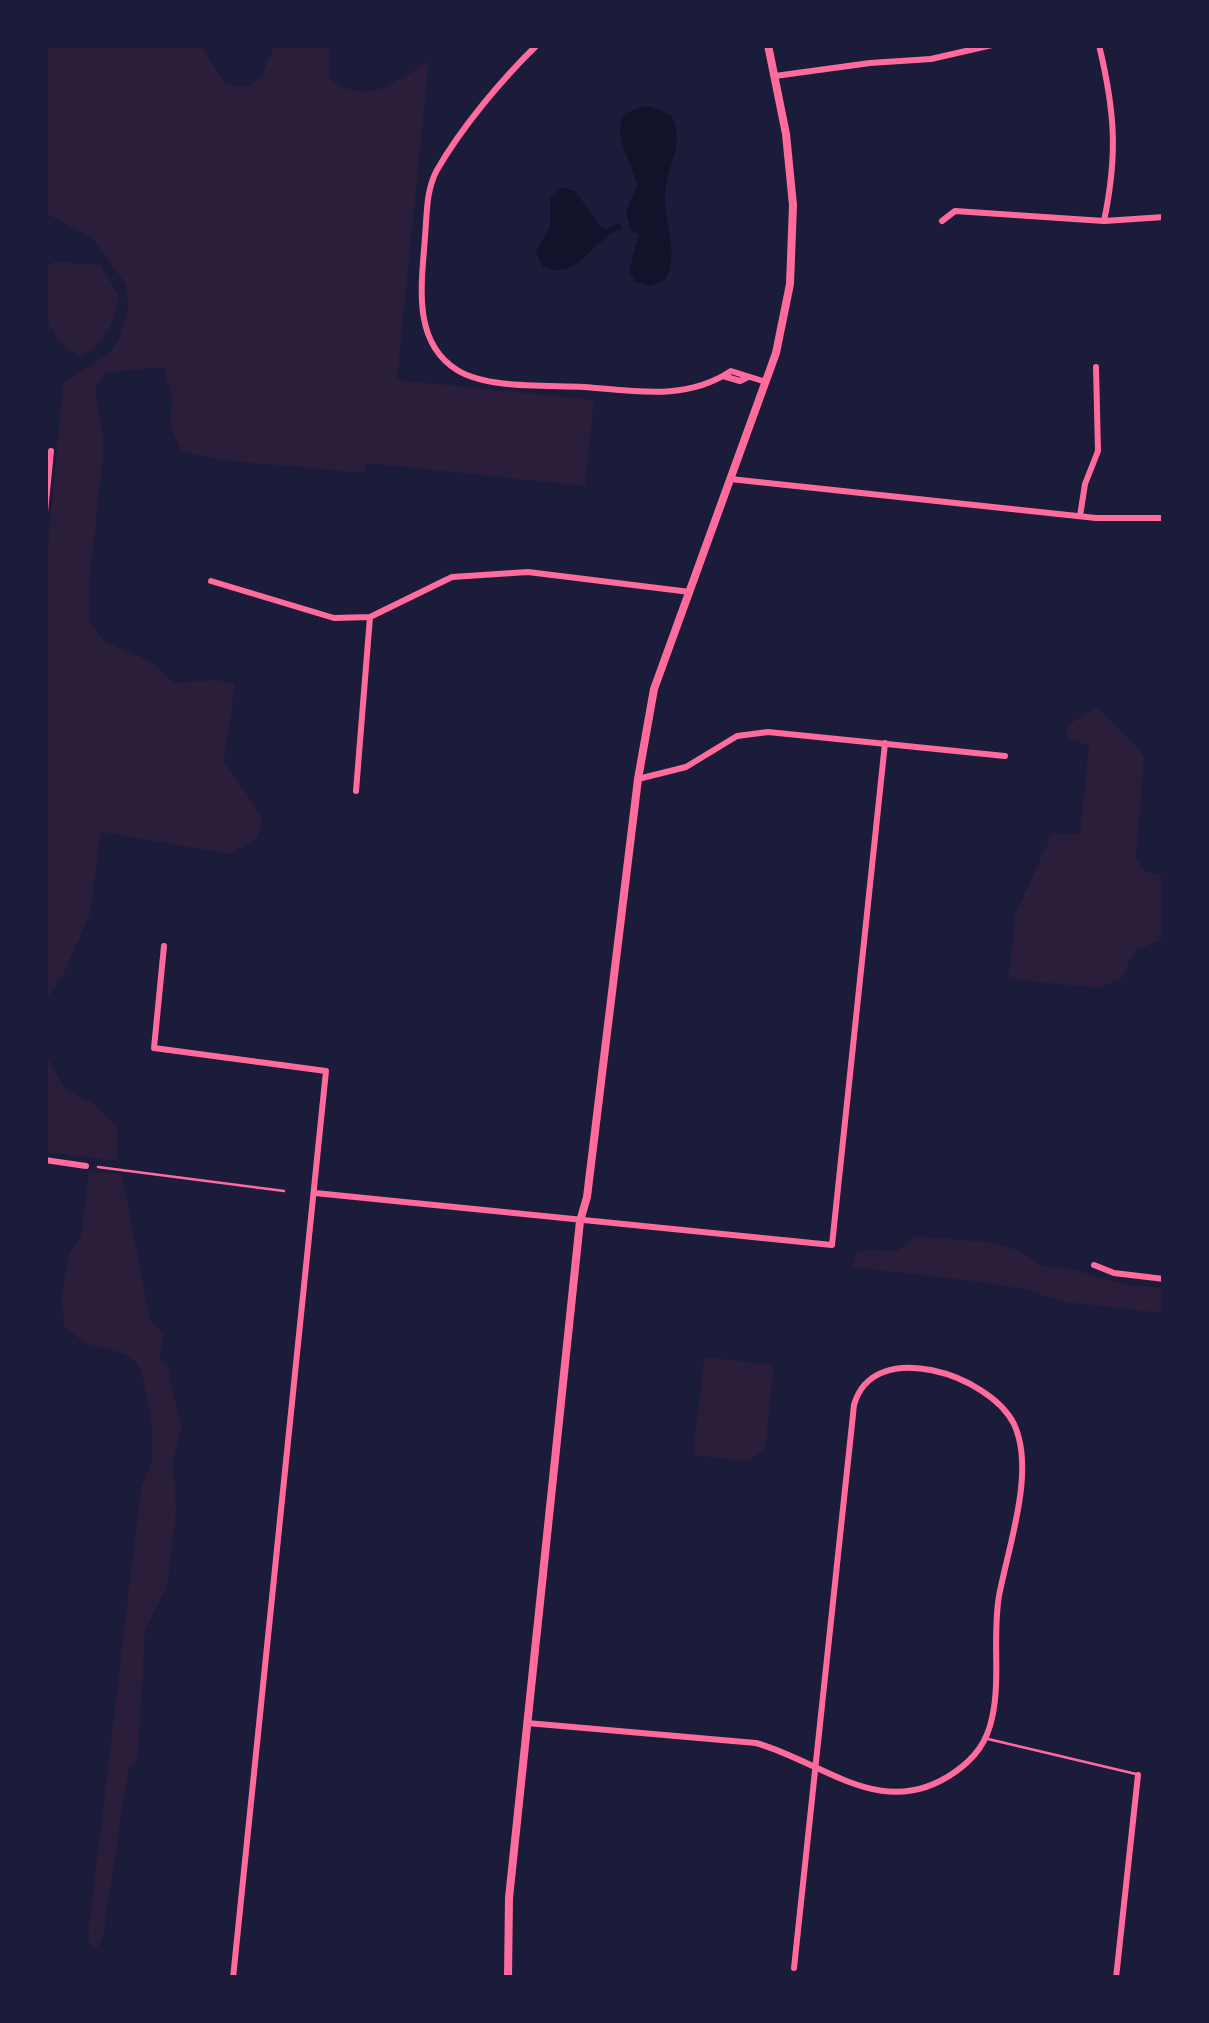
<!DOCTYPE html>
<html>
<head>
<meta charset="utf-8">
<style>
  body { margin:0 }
  #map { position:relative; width:1209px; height:2023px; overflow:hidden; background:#1b1b3a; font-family:"Alegreya Sans",sans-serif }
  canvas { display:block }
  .frame { position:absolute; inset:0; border:48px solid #1b1b3a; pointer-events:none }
</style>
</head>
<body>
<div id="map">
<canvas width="1209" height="2023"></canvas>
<div class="frame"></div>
</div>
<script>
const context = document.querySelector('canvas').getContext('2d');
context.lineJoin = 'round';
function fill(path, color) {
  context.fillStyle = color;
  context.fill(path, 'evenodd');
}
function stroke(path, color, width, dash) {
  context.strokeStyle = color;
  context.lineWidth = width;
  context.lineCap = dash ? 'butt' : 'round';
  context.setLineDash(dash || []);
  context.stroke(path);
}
const green = new Path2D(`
  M 45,45 L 201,45 L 225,84 L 247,87 L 261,77 L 275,45 L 329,45 L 330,79 C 367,107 396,82 429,61 L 397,380 L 594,400 L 585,486 L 366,463 L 365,473 L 219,460 L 182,451 L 170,426 L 172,395 L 163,367 L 106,373 L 95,389 L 104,447 L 89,585 L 89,622 L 104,641 L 153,663 L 173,683 L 216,680 L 235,684 L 224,761 L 262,817 L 258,838 L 230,854 L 101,832 L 90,913 L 65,971 L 47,998 L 47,1057 L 65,1089 L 92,1103 L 117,1125 L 118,1161 L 45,1152 L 45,578 L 63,383 L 110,353 L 121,334 L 128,308 L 126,285 L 94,239 L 45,213 Z
  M 54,262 L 101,265 L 119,297 C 113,325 106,342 81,357 C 41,337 45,306 45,268 Z
  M 1096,707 L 1136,745 L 1144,757 L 1136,859 L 1144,871 L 1164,876 L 1164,939 L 1134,951 L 1121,979 L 1098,988 L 1009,979 L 1015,915 L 1052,834 L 1080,834 L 1089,746 L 1068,738 L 1065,727 Z
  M 89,1171 L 122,1175 L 150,1319 L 164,1334 L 160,1359 L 170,1370 L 170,1382 L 182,1427 L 173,1458 L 176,1512 L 167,1587 L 145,1630 L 138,1758 L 128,1771 L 103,1936 L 98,1947 L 92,1946 L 88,1936 L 141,1488 C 145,1478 150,1469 152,1459 C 155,1442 147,1372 135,1361 C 123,1350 106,1350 91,1345 C 82,1342 74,1334 65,1328 L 61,1300 L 69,1254 L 81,1237 Z
  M 915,1236 L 997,1243 L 1019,1251 L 1043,1266 L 1072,1269 L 1127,1285 L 1164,1288 L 1164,1313 L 1064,1302 L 1023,1289 L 981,1282 L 852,1267 L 855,1253 L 867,1250 L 899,1251 Z
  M 704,1357 L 774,1365 L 765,1450 L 752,1457 L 751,1462 L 693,1455 Z`);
const water = new Path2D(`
  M 649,106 L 670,115 C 687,140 667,166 665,193 C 663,220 681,258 664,281 L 650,286 L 636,282 L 629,271 L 639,234 L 631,231 L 626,212 L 637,185 C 632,156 595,113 649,106 Z
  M 561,188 L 575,191 L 601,227 L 606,229 L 619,223 L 623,229 C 619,231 614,231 610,234 C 588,250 573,281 542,266 L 536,252 L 550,227 L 550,199 Z`);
const path = new Path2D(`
  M 98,1167 L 284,1191`);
const service = new Path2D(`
  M 988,1739 L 1136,1774`);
const minor = new Path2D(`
  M 537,45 C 502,79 461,128 437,170 C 426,190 427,214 425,237 C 422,282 411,341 457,370 C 487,389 548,385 584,387 C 636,391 686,401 731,371 L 766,382
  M 1099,45 C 1115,112 1118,154 1104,221
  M 775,76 L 870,63 L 931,59 L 992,45
  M 942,221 L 955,211 L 1104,221 L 1164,217
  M 723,376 L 740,381 L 748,377
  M 730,479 L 1096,518 L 1164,518
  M 45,512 L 51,451
  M 1080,516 L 1085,484 L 1098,451 L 1096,367
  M 211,581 L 334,618 L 370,617 L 452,577 L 528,572 L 690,592
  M 638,779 L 686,767 L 737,736 L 768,732 L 1005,756
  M 356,791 L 370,617
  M 164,946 L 154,1048 L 326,1071 L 233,1978
  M 45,1160 L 86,1166
  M 315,1193 L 832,1245 L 885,743
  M 1094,1265 L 1114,1273 L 1164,1279
  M 527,1723 L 756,1743 C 824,1762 883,1823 955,1772 C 975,1758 987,1742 992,1718 C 1001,1678 992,1637 999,1596 C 1008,1547 1036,1471 1014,1424 C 990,1375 873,1336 854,1405 L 794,1968
  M 1116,1978 L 1138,1775`);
const tertiary = new Path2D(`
  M 508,1978 L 509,1898 L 580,1221 L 587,1197 L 638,779 L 654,689 L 776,353 L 790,284 L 793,205 L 786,134 L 768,45`);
fill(green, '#2a1e3b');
fill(water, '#12122b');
stroke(path, '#ff6b9d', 2.5);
stroke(service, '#ff6b9d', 2.5);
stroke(minor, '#ff6b9d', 6);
stroke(tertiary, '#ff6b9d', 8);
</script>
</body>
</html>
